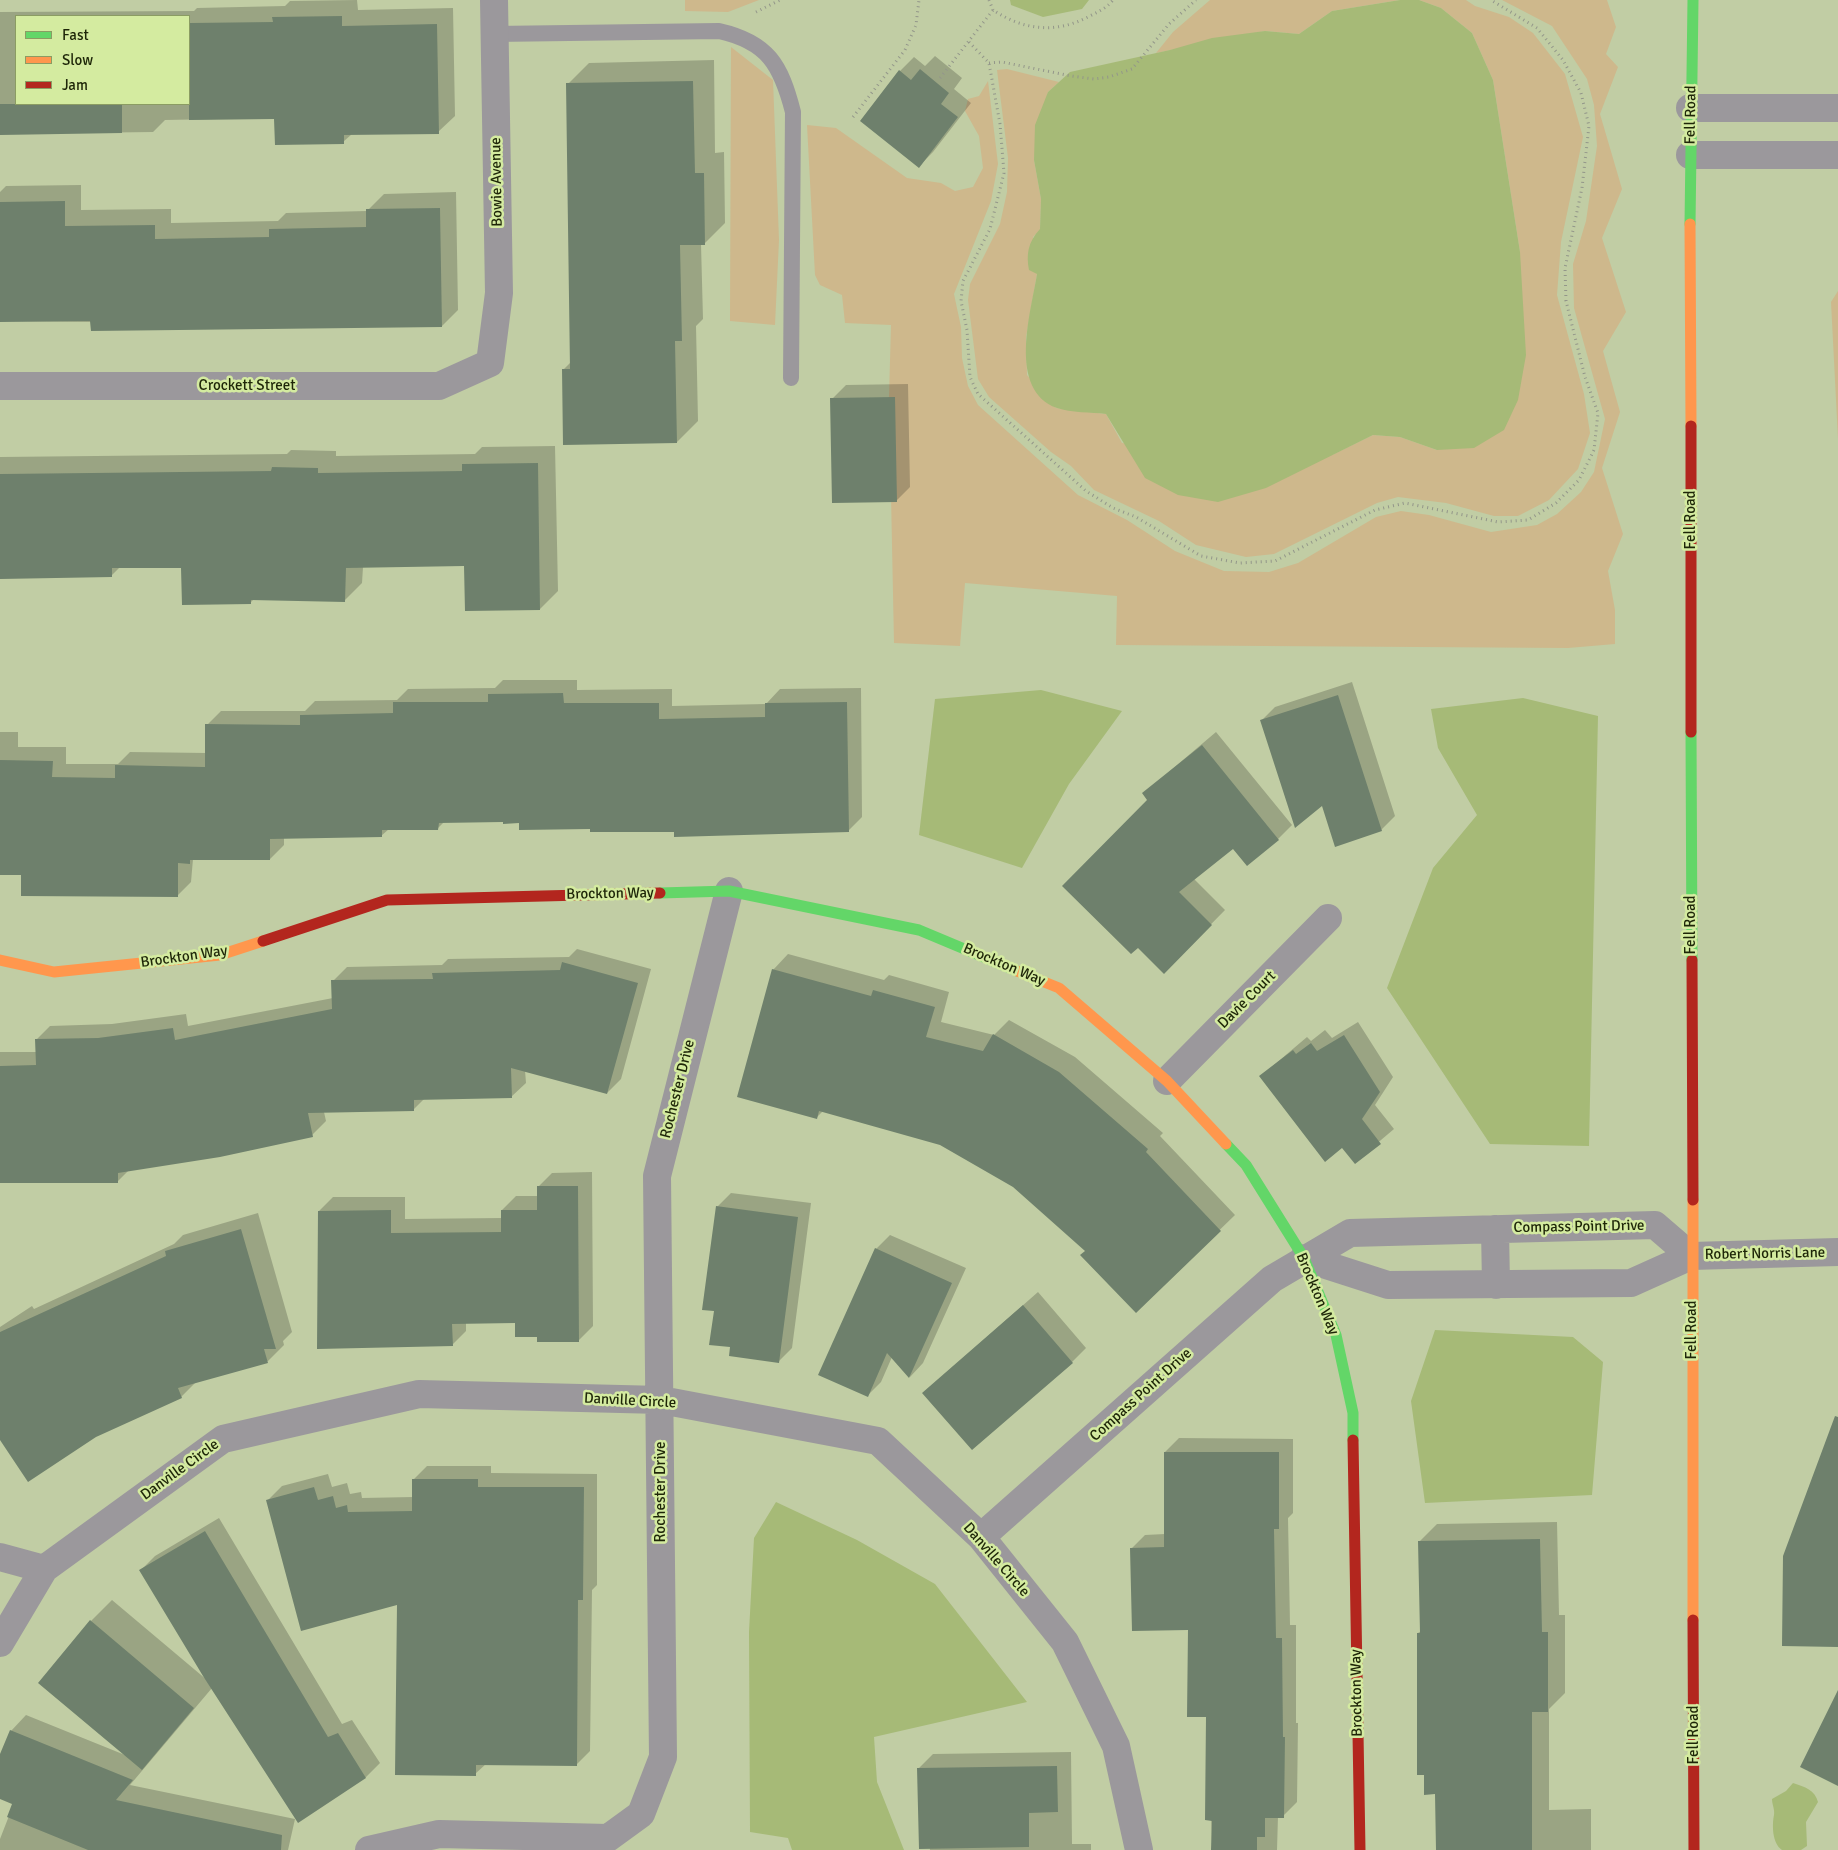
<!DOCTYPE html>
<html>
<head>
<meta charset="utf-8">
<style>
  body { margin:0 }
  #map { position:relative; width:1838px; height:1850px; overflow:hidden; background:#c1cda4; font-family:Signika,sans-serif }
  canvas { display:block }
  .legend { position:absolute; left:15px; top:15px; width:175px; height:90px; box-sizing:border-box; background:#d4eba0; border:1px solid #8b9c63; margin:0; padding:6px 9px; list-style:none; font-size:15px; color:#1e2608 }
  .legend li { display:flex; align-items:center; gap:10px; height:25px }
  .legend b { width:25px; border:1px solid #8b9c63 }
</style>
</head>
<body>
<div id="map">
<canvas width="1838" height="1850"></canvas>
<ul class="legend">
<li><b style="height:6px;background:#63d668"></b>Fast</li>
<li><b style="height:6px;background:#ff974d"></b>Slow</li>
<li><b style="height:6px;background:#b3261e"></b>Jam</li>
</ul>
</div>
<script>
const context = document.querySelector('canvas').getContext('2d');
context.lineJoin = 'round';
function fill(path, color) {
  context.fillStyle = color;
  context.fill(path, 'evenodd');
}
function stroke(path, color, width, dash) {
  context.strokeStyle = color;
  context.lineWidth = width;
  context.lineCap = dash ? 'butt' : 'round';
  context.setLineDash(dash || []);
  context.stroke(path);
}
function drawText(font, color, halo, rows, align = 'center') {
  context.font = font + ' Signika,sans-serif';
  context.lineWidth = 5;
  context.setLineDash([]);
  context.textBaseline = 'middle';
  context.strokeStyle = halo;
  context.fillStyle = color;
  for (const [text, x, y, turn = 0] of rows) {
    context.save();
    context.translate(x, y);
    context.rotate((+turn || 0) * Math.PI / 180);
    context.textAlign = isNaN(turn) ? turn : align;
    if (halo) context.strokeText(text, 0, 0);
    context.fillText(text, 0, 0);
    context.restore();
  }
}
const green = new Path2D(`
  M 685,0 L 759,0 L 728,12 L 685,11 Z
  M 1210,0 L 1400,0 L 1332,11 L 1299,34 L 1265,31 L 1156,53 L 1173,32 Z
  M 1419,0 L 1466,0 L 1475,6 L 1509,17 L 1533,33 L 1565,74 L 1583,137 L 1561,242 L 1557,295 L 1584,394 L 1590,433 L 1578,469 L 1549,500 L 1518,516 L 1494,516 L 1446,503 L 1398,497 L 1377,503 L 1274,554 L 1246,557 L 1196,545 L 1159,521 L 1094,490 L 1071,466 L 1051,452 L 989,397 L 978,379 L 968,300 L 970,284 L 1000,224 L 1007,192 L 1008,158 L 997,70 L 1007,69 L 1059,82 L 1048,92 L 1034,160 L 1041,199 L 1040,230 L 1033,237 L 1037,274 L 1026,337 L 1027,375 L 1056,408 L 1106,414 L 1122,443 L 1332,455 L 1373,435 L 1400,437 L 1437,450 L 1520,252 L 1493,80 L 1472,33 L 1441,8 Z
  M 1502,0 L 1607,0 L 1616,27 L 1606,54 L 1618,67 L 1600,114 L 1622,189 L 1602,238 L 1626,312 L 1603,351 L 1620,412 L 1602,468 L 1623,534 L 1608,571 L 1615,610 L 1615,644 L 1568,648 L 1116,645 L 1117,596 L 965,583 L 960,646 L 894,643 L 889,397 L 891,325 L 845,323 L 842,295 L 820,285 L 815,275 L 807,125 L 836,128 L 907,178 L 941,183 L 955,191 L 973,187 L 983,168 L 979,136 L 965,111 L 968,99 L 979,96 L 988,81 L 998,164 L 991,201 L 954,294 L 961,327 L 962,358 L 968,386 L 978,405 L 1078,495 L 1127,520 L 1175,551 L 1224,571 L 1269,572 L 1298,563 L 1376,517 L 1401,511 L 1429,515 L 1491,532 L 1537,525 L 1557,514 L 1581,492 L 1594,472 L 1605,419 L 1574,308 L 1573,264 L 1586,221 L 1597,146 L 1594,105 L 1587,79 L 1552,26 Z
  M 731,47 L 773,80 L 779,240 L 775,325 L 730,321 Z
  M 1838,291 L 1838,439 L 1831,302 Z`);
const water = new Path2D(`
  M 1010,0 L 1089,0 L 1082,9 L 1043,17 L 1011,5 Z
  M 1400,0 L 1419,0 L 1441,8 L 1472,33 L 1493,80 L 1520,252 L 1526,355 L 1518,400 L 1504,430 L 1474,448 L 1437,450 L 1400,437 L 1373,435 L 1266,488 L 1218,502 L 1178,495 L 1145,478 L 1106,414 C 1091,412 1071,413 1057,408 C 1007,390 1031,312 1037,274 L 1029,270 C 1026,254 1028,242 1040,229 L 1041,199 L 1034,160 L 1035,125 L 1048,92 L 1070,72 L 1170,50 L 1212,38 L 1265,31 L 1299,34 L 1332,11 Z
  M 1041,690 L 1122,711 L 1069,784 L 1022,868 L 919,835 L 935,699 Z
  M 1523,698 L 1598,716 L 1589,1146 L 1490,1144 L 1387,988 L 1433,868 L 1477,815 L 1438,748 L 1431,709 Z
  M 1435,1330 L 1573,1337 L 1603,1362 L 1592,1495 L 1425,1503 L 1411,1401 Z
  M 776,1502 L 857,1540 L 935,1584 L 1027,1702 L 874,1737 L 877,1782 L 904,1850 L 792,1850 L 788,1838 L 750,1832 L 749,1632 L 754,1538 Z
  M 1793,1783 C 1805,1787 1815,1790 1818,1802 L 1806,1822 L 1807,1846 L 1801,1850 L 1782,1850 C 1772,1843 1772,1825 1774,1815 C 1775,1810 1772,1804 1772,1799 L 1786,1791 Z`);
const shadow = new Path2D(`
  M 357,0 L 358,10 L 453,8 L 455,116 L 438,132 L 352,134 L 343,142 L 276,118 L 165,120 L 153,132 L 0,134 L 0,12 L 194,11 L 197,8 L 285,6 L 290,1 ZM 16,16 L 189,16 L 189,104 L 16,104 Z
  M 935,56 L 962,78 L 954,89 L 971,103 L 933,152 L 919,166 L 900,71 L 914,57 L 925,66 Z
  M 714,60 L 715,153 L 724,152 L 725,223 L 704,244 L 701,244 L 703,319 L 696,326 L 698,421 L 677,442 L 563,370 L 571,362 L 568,84 L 589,63 Z
  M 81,185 L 81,210 L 171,209 L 171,223 L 278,221 L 286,213 L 367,211 L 384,194 L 456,192 L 458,310 L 442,326 L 0,321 L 0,192 L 6,186 Z
  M 908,384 L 910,487 L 896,501 L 832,399 L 846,385 Z
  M 555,446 L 558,591 L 540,609 L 465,565 L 363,567 L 362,583 L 344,601 L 255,598 L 250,603 L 182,567 L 120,567 L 111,576 L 0,578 L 0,457 L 287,454 L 291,450 L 336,451 L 336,456 L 475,454 L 482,447 Z
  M 503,680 L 577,680 L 577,690 L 672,689 L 672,706 L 766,704 L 780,689 L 861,688 L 862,817 L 848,831 L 676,831 L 591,828 L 504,821 L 444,822 L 438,828 L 389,829 L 381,836 L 284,838 L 284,845 L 270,859 L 193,859 L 191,882 L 177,896 L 22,874 L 0,874 L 0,732 L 18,732 L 18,747 L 66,747 L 66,764 L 118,764 L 130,752 L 207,753 L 207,725 L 221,711 L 305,711 L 315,701 L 397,700 L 408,689 L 495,688 Z
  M 1352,682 L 1395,816 L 1381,830 L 1322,803 L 1261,721 L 1275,707 Z
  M 1216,732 L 1292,825 L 1278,839 L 1233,847 L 1193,878 L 1225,910 L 1164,972 L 1149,800 L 1144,793 Z
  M 577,949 L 651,969 L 621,1079 L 607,1093 L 525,1070 L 526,1083 L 511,1097 L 425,1098 L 413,1110 L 324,1112 L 326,1121 L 312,1135 L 129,1170 L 117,1182 L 0,1182 L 0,1052 L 37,1052 L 36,1040 L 50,1026 L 112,1024 L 186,1014 L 188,1026 L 333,998 L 333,981 L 347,967 L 442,965 L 448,959 L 569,957 Z
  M 788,954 L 884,980 L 889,975 L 949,992 L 941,1022 L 994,1035 L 1009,1020 L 1075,1057 L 1163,1133 L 1160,1136 L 1235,1215 L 1136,1311 L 1087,1250 L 1013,1186 L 941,1144 L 823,1111 L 817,1117 L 773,970 Z
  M 1358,1022 L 1393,1077 L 1375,1105 L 1394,1129 L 1355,1162 L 1343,1146 L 1261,1076 L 1307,1037 L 1311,1041 L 1325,1030 L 1332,1038 Z
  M 592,1172 L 593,1326 L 579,1340 L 538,1336 L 516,1321 L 466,1322 L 466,1331 L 452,1345 L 319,1211 L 333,1197 L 405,1197 L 405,1219 L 502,1218 L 502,1210 L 516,1196 L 538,1196 L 538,1187 L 552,1173 Z
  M 731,1193 L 811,1203 L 792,1348 L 778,1362 L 732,1346 L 715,1310 L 717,1207 Z
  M 258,1213 L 292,1332 L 283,1341 L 284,1345 L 268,1361 L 196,1382 L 181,1397 L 0,1438 L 0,1327 L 32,1306 L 34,1309 L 174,1244 L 183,1235 Z
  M 890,1235 L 966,1268 L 923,1363 L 910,1377 L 892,1357 L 881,1382 L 867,1396 L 876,1249 Z
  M 1038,1292 L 1086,1348 L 1072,1362 L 938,1380 Z
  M 1179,1438 L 1293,1439 L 1293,1513 L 1288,1518 L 1290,1625 L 1296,1625 L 1296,1723 L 1298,1723 L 1297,1802 L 1283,1816 L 1278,1816 L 1277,1850 L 1212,1850 L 1208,1716 L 1189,1628 L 1131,1549 L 1145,1535 L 1165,1534 L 1165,1452 Z
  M 427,1466 L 491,1466 L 491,1473 L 597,1474 L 597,1585 L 592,1590 L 590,1751 L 576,1765 L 486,1764 L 475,1774 L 398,1604 L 268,1500 L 282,1486 L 328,1474 L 332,1487 L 347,1483 L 350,1494 L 361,1492 L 362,1498 L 413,1497 L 413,1480 Z
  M 219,1518 L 342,1724 L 352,1720 L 380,1763 L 366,1777 L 298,1821 L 212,1688 L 130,1785 L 295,1819 L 288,1850 L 0,1850 L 0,1839 L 14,1803 L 0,1797 L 0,1758 L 11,1731 L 26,1715 L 125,1755 L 91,1621 L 112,1600 L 207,1680 L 141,1570 L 155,1556 Z
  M 1557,1522 L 1559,1615 L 1565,1615 L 1565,1693 L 1549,1709 L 1549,1810 L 1591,1809 L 1591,1850 L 1437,1850 L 1436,1793 L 1418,1633 L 1421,1631 L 1419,1542 L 1437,1524 Z
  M 1071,1752 L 1072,1844 L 1091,1844 L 1091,1850 L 930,1850 L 919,1768 L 933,1754 Z`);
const building = new Path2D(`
  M 342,16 L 342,26 L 437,24 L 439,134 L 344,135 L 344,144 L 275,145 L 274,119 L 189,120 L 189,23 L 273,22 L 272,17 Z
  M 920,69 L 949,93 L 941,104 L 958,117 L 919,168 L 860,121 L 899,70 L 911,80 Z
  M 693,81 L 695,173 L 704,173 L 705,245 L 680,245 L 682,341 L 675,341 L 677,443 L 563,445 L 562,369 L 570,369 L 566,83 Z
  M 0,104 L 122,104 L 122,133 L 0,135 Z
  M 65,201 L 65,226 L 155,225 L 155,239 L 269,237 L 269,229 L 366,227 L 366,209 L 440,208 L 442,327 L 91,331 L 90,321 L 0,322 L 0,202 Z
  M 895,397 L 897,502 L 832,503 L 830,398 Z
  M 538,463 L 540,610 L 465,611 L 464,566 L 346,568 L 345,602 L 251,600 L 251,604 L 182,605 L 181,568 L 112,568 L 112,577 L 0,579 L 0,474 L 271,471 L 272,467 L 318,468 L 318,473 L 462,471 L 462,464 Z
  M 563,693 L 564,703 L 659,703 L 659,719 L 765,717 L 765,703 L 847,702 L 849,832 L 674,837 L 674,832 L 590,832 L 590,829 L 519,830 L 519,823 L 503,824 L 503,822 L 439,823 L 438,830 L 382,830 L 382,837 L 270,839 L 270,860 L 190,860 L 190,864 L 178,863 L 178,897 L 21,896 L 21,875 L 0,875 L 0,760 L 53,761 L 52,777 L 115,778 L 115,765 L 205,767 L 205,724 L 300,725 L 300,715 L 393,713 L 393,702 L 488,702 L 488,694 Z
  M 1338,695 L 1382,831 L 1335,847 L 1322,806 L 1295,828 L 1260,720 Z
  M 1202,745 L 1279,840 L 1247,866 L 1233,849 L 1179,892 L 1212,925 L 1164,974 L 1138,948 L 1131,954 L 1062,886 L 1147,800 L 1142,793 Z
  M 562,962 L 638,983 L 607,1094 L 511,1068 L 512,1098 L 414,1100 L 414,1111 L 308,1113 L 313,1137 L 220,1157 L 118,1173 L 118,1183 L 0,1183 L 0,1066 L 36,1065 L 35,1039 L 98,1038 L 173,1028 L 175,1040 L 332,1009 L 331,980 L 433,979 L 432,973 L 560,970 Z
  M 772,969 L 871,996 L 873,990 L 935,1007 L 926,1037 L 983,1051 L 993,1034 L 1059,1072 L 1148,1149 L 1146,1152 L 1221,1231 L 1136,1313 L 1080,1255 L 1085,1251 L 1013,1187 L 940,1145 L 819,1111 L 817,1119 L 737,1097 Z
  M 1344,1035 L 1380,1092 L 1362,1119 L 1381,1144 L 1355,1164 L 1342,1148 L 1325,1162 L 1259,1076 L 1293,1050 L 1296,1054 L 1311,1043 L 1317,1051 Z
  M 537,1186 L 578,1186 L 579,1342 L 537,1342 L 537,1337 L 515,1337 L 515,1323 L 452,1324 L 453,1346 L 317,1349 L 318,1211 L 391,1210 L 391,1233 L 501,1232 L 501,1210 L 537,1210 Z
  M 716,1206 L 798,1217 L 779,1363 L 729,1356 L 730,1347 L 709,1345 L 714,1311 L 702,1310 Z
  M 241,1229 L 276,1349 L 264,1349 L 268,1363 L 178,1388 L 182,1398 L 96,1437 L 28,1482 L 0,1440 L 0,1332 L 166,1256 L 165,1251 Z
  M 875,1248 L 952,1283 L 909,1378 L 887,1353 L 868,1397 L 818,1375 Z
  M 1023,1305 L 1073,1363 L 972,1450 L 922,1393 Z
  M 1835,1416 L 1838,1417 L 1838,1647 L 1782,1646 L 1783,1556 Z
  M 1164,1452 L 1279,1452 L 1279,1529 L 1274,1529 L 1276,1638 L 1282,1638 L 1283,1737 L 1285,1737 L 1284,1818 L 1265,1818 L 1265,1837 L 1257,1837 L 1257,1850 L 1211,1850 L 1212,1821 L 1205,1820 L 1206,1717 L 1187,1717 L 1188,1630 L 1132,1631 L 1130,1548 L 1164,1547 Z
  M 412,1479 L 478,1479 L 478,1487 L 584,1487 L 583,1600 L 578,1600 L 577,1766 L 476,1765 L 476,1776 L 395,1775 L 397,1605 L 301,1631 L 266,1500 L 314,1487 L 318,1500 L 333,1496 L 336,1508 L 347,1505 L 348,1512 L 412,1511 Z
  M 205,1531 L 328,1737 L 338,1733 L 366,1778 L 298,1823 L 203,1676 L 139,1570 Z
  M 1540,1539 L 1542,1632 L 1548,1632 L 1548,1712 L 1532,1712 L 1532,1850 L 1436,1850 L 1435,1794 L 1424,1795 L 1424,1775 L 1417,1775 L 1417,1633 L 1420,1633 L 1418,1541 Z
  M 90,1620 L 194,1708 L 142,1770 L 38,1683 Z
  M 1838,1690 L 1838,1786 L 1800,1767 Z
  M 10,1730 L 133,1780 L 116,1800 L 282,1835 L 281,1850 L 88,1850 L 7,1817 L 12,1804 L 0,1799 L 0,1754 Z
  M 1057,1766 L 1058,1812 L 1029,1813 L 1029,1847 L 919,1849 L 917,1768 Z`);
const path = new Path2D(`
  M 989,0 L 993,10
  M 756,12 L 780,0
  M 969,42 L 989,63 L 1000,124 L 1004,173 L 990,229 L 963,281 L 961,301 L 967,330 L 970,377 L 978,394 L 1086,491 L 1113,508 L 1136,517 L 1201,556 L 1240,563 L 1275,561 L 1375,510 L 1405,503 L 1498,522 L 1528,520 L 1556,503 L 1579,480 L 1594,450 L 1598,413 L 1585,377 L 1566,301 L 1565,268 L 1582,188 L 1589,126 L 1581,93 L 1563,60 L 1537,28 L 1491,0
  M 989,63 L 1002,62 L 1071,76 L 1094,79 L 1109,77 L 1132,69 L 1169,24 L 1196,0
  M 940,78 L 993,10 C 1023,30 1055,34 1088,17 C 1097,12 1106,9 1113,0
  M 853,117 L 905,50 L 916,25 L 919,0`);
const lane = new Path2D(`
  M 494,34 L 719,31 C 768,42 781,65 793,112 L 791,378`);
const street = new Path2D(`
  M 1690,108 L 1838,108
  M 1690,155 L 1838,155
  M 0,386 L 439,386 L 490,363 L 499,293 L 494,0
  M 1167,1081 L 1328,918
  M 1495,1229 L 1496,1285
  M 1304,1258 L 1388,1285 L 1631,1283 L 1691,1256 L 1838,1252
  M 981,1537 L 1272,1279 L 1350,1233 L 1655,1225 L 1691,1256
  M 0,1557 L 44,1569
  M 0,1643 L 44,1569 L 223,1439 L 419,1394 L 661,1400 L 878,1441 L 981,1537 L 1065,1642 L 1116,1746 L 1139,1850
  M 369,1850 L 439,1834 L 608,1838 L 641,1814 L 663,1757 L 657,1176 L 729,891`);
const fast = new Path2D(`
  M 1690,224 L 1693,0
  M 1691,732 L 1692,960
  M 660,893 L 729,891 L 919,930 L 1017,971
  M 1226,1144 L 1246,1165 L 1304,1258 L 1336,1335 L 1353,1413 L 1353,1440`);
const slow = new Path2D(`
  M 1690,224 L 1691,426
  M 0,960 L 54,972 L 220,955 L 263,941
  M 1017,971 L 1059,988 L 1167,1081 L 1226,1144
  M 1693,1200 L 1693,1620`);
const jam = new Path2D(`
  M 1691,426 L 1691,732
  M 263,941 L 387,900 L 660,893
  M 1692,960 L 1693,1200
  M 1353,1440 L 1360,1850
  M 1693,1620 L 1694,1850`);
const streetNames = [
  ["Fell Road",1691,115,-89],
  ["Bowie Avenue",497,182,-91],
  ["Crockett Street",247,386],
  ["Fell Road",1691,520,-90],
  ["Brockton Way",610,894,-1],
  ["Fell Road",1691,925,-90],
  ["Brockton Way",184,957,-8],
  ["Brockton Way",1004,965,23],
  ["Davie Court",1247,1000,-45],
  ["Rochester Drive",678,1089,-76],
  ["Compass Point Drive",1579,1227,-1],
  ["Robert Norris Lane",1765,1254,-1],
  ["Brockton Way",1317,1294,67],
  ["Fell Road",1692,1330,-90],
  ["Compass Point Drive",1141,1395,-42],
  ["Danville Circle",630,1401,3],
  ["Danville Circle",180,1470,-36],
  ["Rochester Drive",661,1492,-90],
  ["Danville Circle",996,1560,49],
  ["Brockton Way",1357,1693,-91],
  ["Fell Road",1694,1735,-90]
];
fill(green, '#ceb88c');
fill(water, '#a6ba77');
fill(shadow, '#0003');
fill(building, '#6e806c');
stroke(path, '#93968a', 3, [1, 4]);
stroke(lane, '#9b989c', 16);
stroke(street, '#9b989c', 28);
stroke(fast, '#63d668', 11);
stroke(slow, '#ff974d', 11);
stroke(jam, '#b3261e', 11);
drawText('15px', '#1e2608', '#d4eba0', streetNames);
</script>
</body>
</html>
